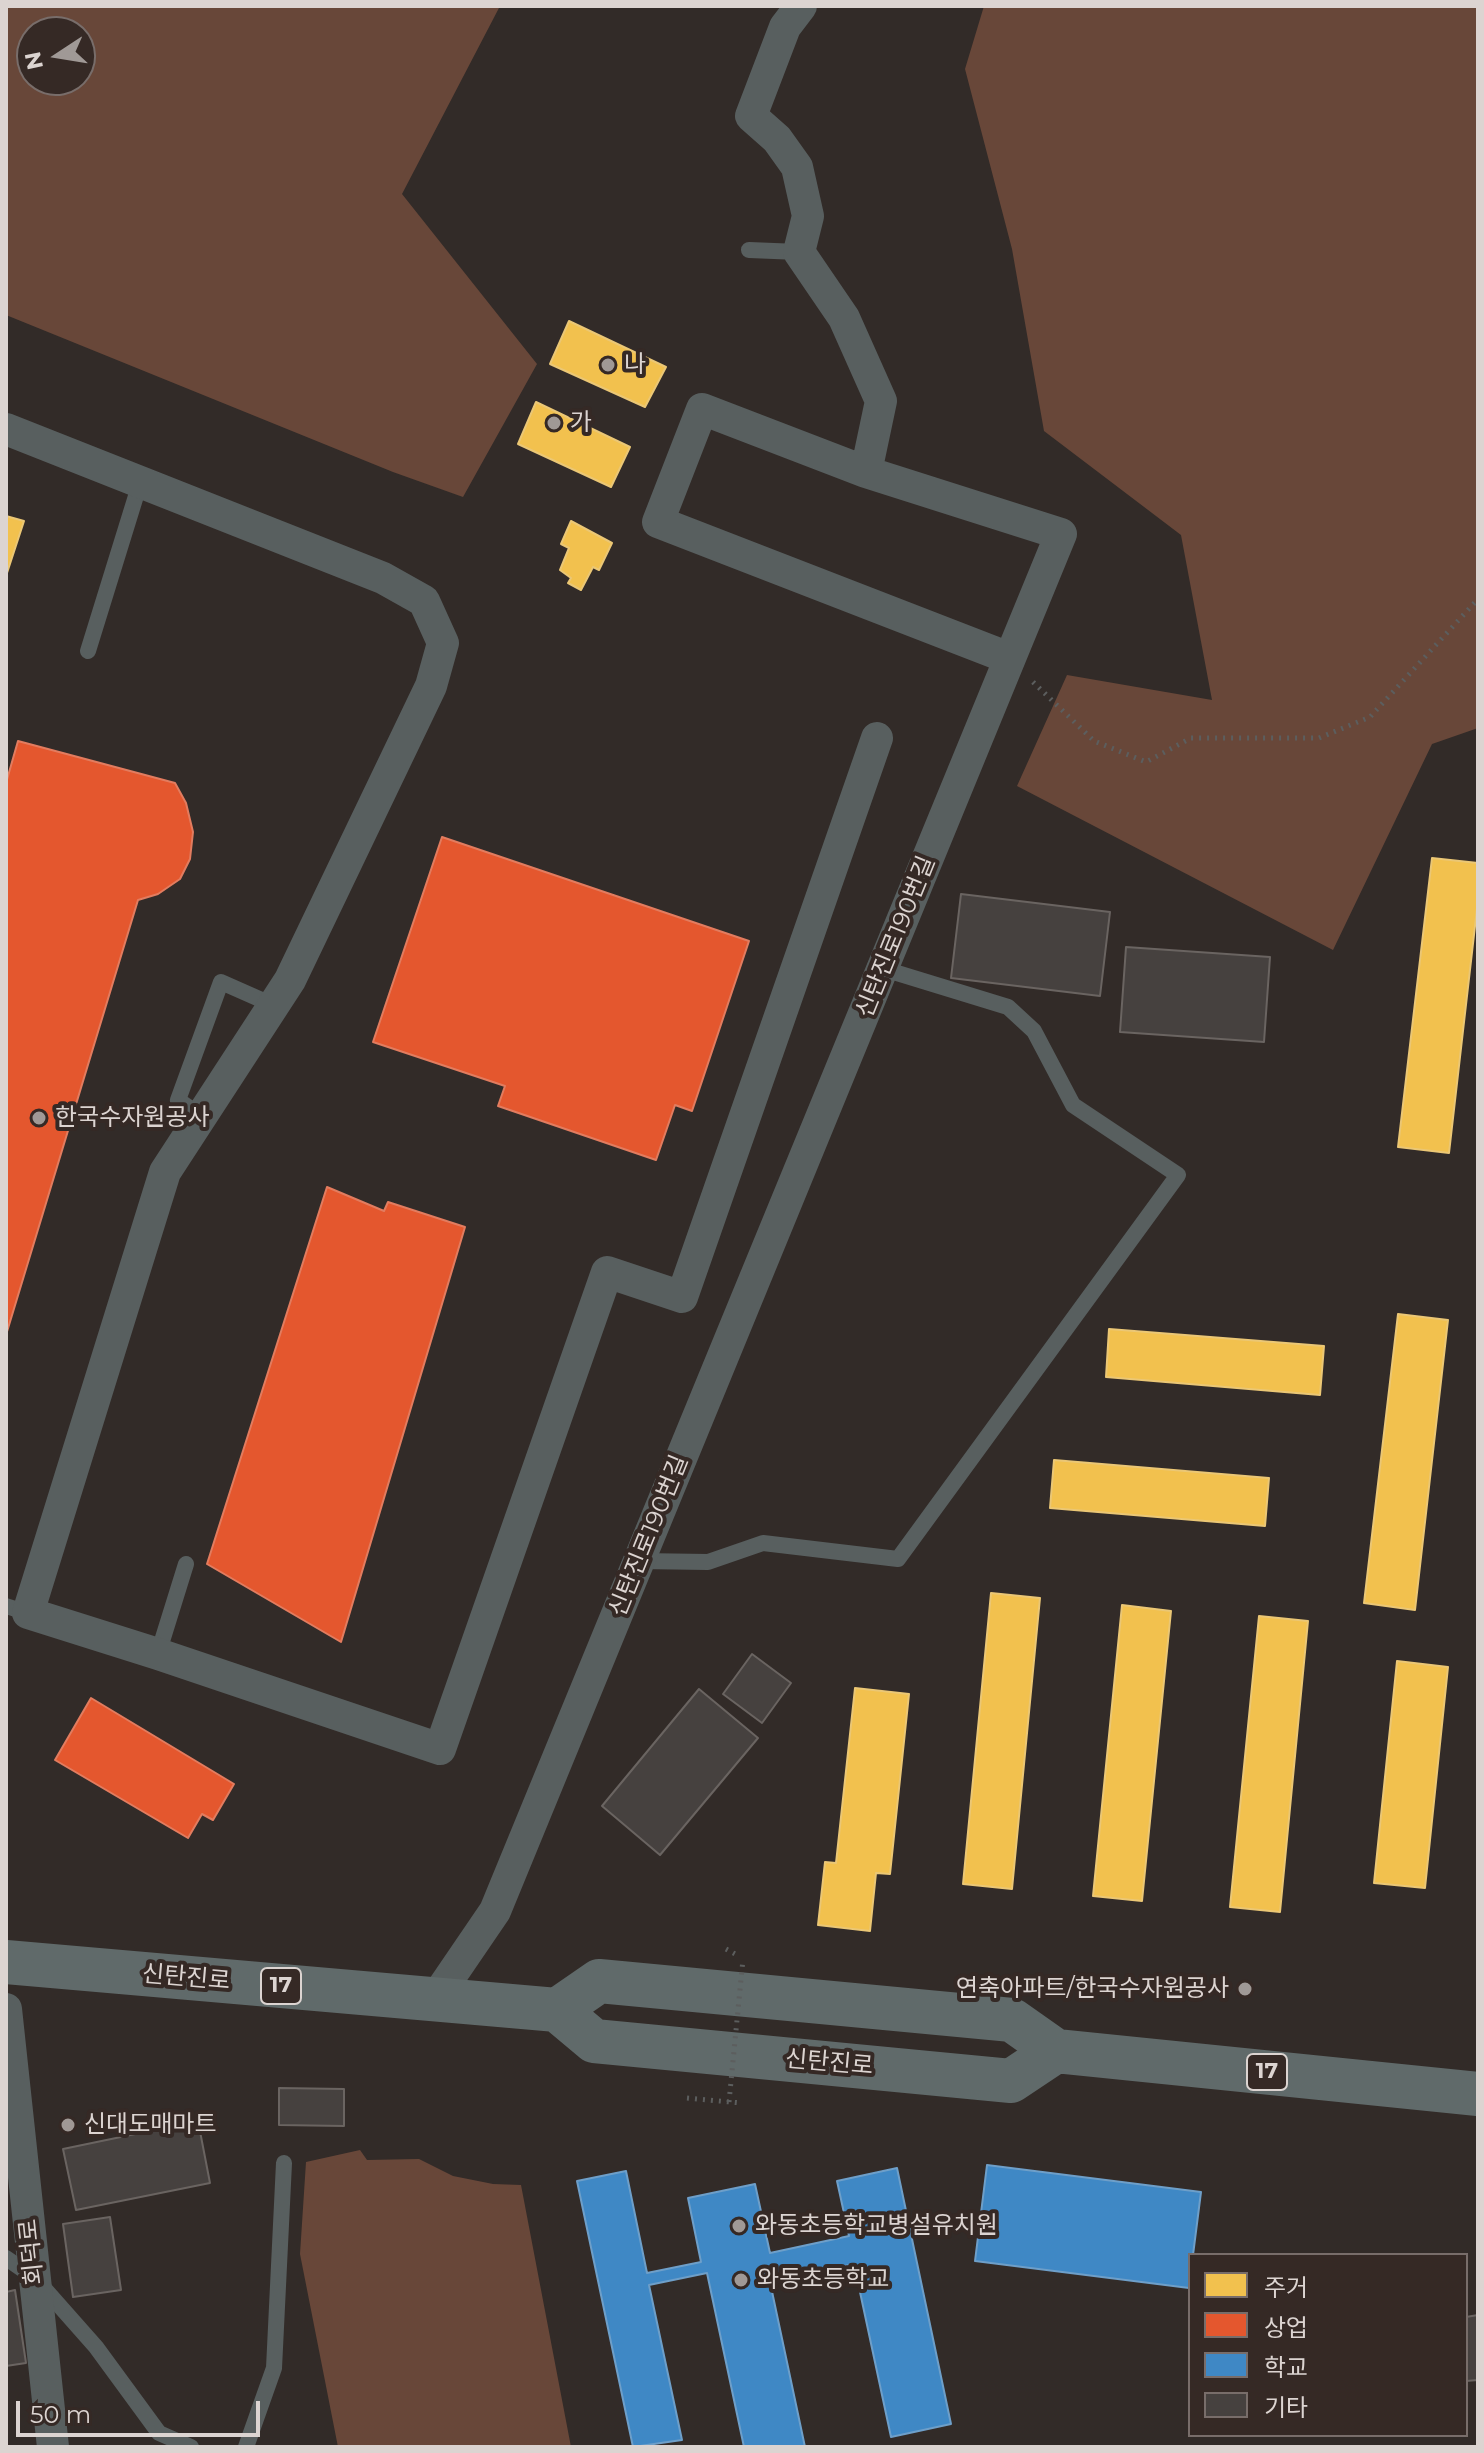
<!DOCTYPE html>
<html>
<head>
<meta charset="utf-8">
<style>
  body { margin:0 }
  #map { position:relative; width:1484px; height:2453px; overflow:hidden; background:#322b28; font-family:Montserrat,"Noto Sans KR",sans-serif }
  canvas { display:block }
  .frame { position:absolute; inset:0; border:8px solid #dcd4d1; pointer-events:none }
  .legend { position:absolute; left:1188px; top:2253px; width:280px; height:184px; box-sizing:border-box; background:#352925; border:2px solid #786d6a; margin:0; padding:10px 14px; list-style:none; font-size:24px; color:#dcd4d1 }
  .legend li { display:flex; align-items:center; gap:16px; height:40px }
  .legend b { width:40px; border:2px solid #786d6a }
  .north { position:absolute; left:16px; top:16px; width:80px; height:80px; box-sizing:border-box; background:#352925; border:2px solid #786d6a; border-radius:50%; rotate:258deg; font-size:22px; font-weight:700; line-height:32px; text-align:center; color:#dcd4d1 }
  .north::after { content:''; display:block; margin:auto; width:28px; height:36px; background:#a09996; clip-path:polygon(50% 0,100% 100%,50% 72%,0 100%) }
  .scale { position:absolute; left:16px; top:2401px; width:244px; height:36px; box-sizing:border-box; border:4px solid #dcd4d1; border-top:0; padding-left:10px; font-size:24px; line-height:28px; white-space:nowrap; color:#dcd4d1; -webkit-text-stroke:6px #352925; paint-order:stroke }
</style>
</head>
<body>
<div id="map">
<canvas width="1484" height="2453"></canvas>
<div class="frame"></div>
<ul class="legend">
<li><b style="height:22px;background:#f2c14e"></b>주거</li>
<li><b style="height:22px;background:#e4572e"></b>상업</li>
<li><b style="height:22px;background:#3f88c5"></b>학교</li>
<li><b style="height:22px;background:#46413f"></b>기타</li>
</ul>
<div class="north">N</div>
<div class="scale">50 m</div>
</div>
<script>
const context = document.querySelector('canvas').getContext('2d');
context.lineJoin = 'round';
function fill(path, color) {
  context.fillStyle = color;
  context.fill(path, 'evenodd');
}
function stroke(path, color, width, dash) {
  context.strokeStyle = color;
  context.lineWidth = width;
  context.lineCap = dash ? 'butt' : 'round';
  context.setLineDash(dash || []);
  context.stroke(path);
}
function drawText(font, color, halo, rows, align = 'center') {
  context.font = font + ' Montserrat,"Noto Sans KR",sans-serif';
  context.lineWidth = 8;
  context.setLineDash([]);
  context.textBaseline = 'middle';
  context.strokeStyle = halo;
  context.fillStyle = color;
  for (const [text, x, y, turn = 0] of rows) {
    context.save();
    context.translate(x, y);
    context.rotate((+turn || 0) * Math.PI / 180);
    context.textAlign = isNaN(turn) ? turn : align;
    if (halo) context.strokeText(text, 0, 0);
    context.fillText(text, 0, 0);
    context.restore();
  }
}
const green = new Path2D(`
  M 6,6 L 500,6 L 402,194 L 537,364 L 463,497 L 393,472 L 6,315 ZM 32,32 L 80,32 L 80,80 L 32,80 Z
  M 984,6 L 1478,6 L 1478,728 L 1432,744 L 1333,950 L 1017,786 L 1067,675 L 1212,700 L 1181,535 L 1044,431 L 1012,249 L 965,69 Z
  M 360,2150 L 367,2160 L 419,2159 L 453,2176 L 493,2184 L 521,2185 L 571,2447 L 338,2447 L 300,2254 L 306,2162 Z`);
const homes = new Path2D(`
  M 569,321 L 666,367 L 645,407 L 550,364 Z
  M 536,402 L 630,447 L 611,487 L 518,444 Z
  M 6,516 L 24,521 L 6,576 Z
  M 571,521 L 612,543 L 599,570 L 593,567 L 581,590 L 568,583 L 571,578 L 560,570 L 569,548 L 561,544 Z
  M 1432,858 L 1478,863 L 1478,900 L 1449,1153 L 1398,1147 Z
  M 1398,1314 L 1448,1320 L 1415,1610 L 1364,1603 Z
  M 1109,1329 L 1324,1346 L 1320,1395 L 1106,1377 Z
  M 1054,1460 L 1269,1478 L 1265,1526 L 1050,1508 Z
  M 991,1593 L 1040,1598 L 1012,1889 L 963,1884 Z
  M 1122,1605 L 1171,1611 L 1142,1901 L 1093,1896 Z
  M 1259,1616 L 1308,1621 L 1280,1912 L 1230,1907 Z
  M 1397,1661 L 1448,1667 L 1425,1888 L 1374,1883 Z
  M 855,1688 L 909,1694 L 890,1874 L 876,1873 L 870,1931 L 818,1925 L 825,1862 L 836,1863 Z`);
const shops = new Path2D(`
  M 18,741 L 175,783 L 186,803 L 193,832 L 190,859 L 180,879 L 158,894 L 138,900 L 6,1335 L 6,783 Z
  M 442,837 L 749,941 L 692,1111 L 675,1105 L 656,1160 L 498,1106 L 505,1086 L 373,1042 Z
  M 327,1187 L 384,1211 L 388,1202 L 465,1227 L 341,1642 L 207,1564 Z
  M 91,1698 L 234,1784 L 213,1820 L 202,1814 L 188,1838 L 55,1760 Z`);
const schools = new Path2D(`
  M 987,2165 L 1201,2192 L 1193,2255 L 1190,2255 L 1189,2288 L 975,2261 Z
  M 897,2168 L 951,2424 L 891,2437 L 854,2264 L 770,2282 L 805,2447 L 744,2447 L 707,2273 L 649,2285 L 682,2440 L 633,2447 L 577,2181 L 626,2171 L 647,2273 L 701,2262 L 688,2198 L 755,2184 L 770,2253 L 849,2236 L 837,2181 Z`);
const building = new Path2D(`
  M 961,894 L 1110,912 L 1100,996 L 951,978 Z
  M 1126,947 L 1270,957 L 1264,1042 L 1120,1032 Z
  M 752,1654 L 791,1683 L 762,1723 L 723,1694 Z
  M 699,1689 L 758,1738 L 660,1855 L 602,1806 Z
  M 279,2088 L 344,2089 L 344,2126 L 279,2125 Z
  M 198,2121 L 210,2183 L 76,2210 L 63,2149 Z
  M 110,2217 L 121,2290 L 73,2297 L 63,2224 Z
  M 15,2290 L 26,2363 L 6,2366 L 6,2292 Z
  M 1478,2315 L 1478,2380 L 1466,2381 L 1466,2317 Z`);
const path = new Path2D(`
  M 1033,682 L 1094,741 L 1146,762 L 1191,738 L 1319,738 L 1370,717 L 1478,599
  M 726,1949 L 737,1955
  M 687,2098 L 741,2103`);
const lane = new Path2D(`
  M 749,250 L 799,252
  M 88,651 L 140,483
  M 200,1115 L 178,1100 L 221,982 L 273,1005
  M 639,1561 L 708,1562 L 763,1543 L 898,1559 L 1178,1175 L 1073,1105 L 1034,1031 L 1008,1007 L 884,969
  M 6,1606 L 28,1613
  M 158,1654 L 186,1564
  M 6,2258 L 35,2278 L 96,2347 L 159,2433 L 191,2447
  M 246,2447 L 274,2368 L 284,2163`);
const street = new Path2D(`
  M 6,429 L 383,578 L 424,601 L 443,643 L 431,686 L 290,980 L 165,1172 L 28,1613 L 158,1654 L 440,1749 L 607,1272 L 682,1297 L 877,738
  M 866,472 L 702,409 L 658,522 L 1009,658
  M 435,1999 L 495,1911 L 1061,534 L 866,472 L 881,401 L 844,318 L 799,252 L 808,216 L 797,167 L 777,139 L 751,116 L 785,27 L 801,6
  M 6,2009 L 53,2447`);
const primary = new Path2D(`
  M 6,1962 L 557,2010 L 594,2041 L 1011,2081 L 1056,2051
  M 557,2010 L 599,1981 L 1012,2020 L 1056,2051 L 1478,2094`);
const pathBridge = new Path2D(`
  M 729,2102 L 743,1959`);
const markers = [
  [608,365,8,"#a09996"],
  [554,423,8,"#a09996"],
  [39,1118,8,"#a09996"],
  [1245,1989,8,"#a09996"],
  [68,2125,8,"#a09996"],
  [739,2226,8,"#a09996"],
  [741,2280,8,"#a09996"]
];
const shields = [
  [281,1986,40],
  [1267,2072,40]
];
const shieldNames = [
  ["17",281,1986],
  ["17",1267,2072]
];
const poiNames = [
  ["나",624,365],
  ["가",570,423],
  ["한국수자원공사",55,1118],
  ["연축아파트/한국수자원공사",1229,1989,"right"],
  ["신대도매마트",84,2125],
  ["와동초등학교병설유치원",755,2226],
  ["와동초등학교",757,2280]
];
const streetNames = [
  ["신탄진로190번길",896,937,-68],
  ["신탄진로190번길",649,1536,-68],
  ["신탄진로",186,1978,5],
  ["신탄진로",829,2063,5],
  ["회덕로",32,2252,-96]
];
fill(green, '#684739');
fill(homes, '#f2c14e');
stroke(homes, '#ebc775', 2);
fill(shops, '#e4572e');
stroke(shops, '#e27c5f', 2);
fill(schools, '#3f88c5');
stroke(schools, '#6e9fc9', 2);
fill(building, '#46413f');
stroke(building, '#6a6461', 2);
stroke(path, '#5c5e5e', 5, [2, 6]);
stroke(lane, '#585f5f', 16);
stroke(street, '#585f5f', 32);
stroke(primary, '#606a6a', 44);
stroke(pathBridge, '#5c5e5e', 5, [2, 6]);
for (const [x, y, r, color] of markers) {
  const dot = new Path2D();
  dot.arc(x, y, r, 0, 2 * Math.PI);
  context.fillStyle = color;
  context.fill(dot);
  stroke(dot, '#352925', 3);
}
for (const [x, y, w] of shields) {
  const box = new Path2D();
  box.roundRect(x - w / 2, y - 18, w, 36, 6);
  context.fillStyle = '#352925';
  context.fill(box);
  stroke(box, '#dcd4d1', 2);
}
drawText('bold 22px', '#dcd4d1', null, shieldNames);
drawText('24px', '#dcd4d1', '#352925', poiNames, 'left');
drawText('24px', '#dcd4d1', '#352925', streetNames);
</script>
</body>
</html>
